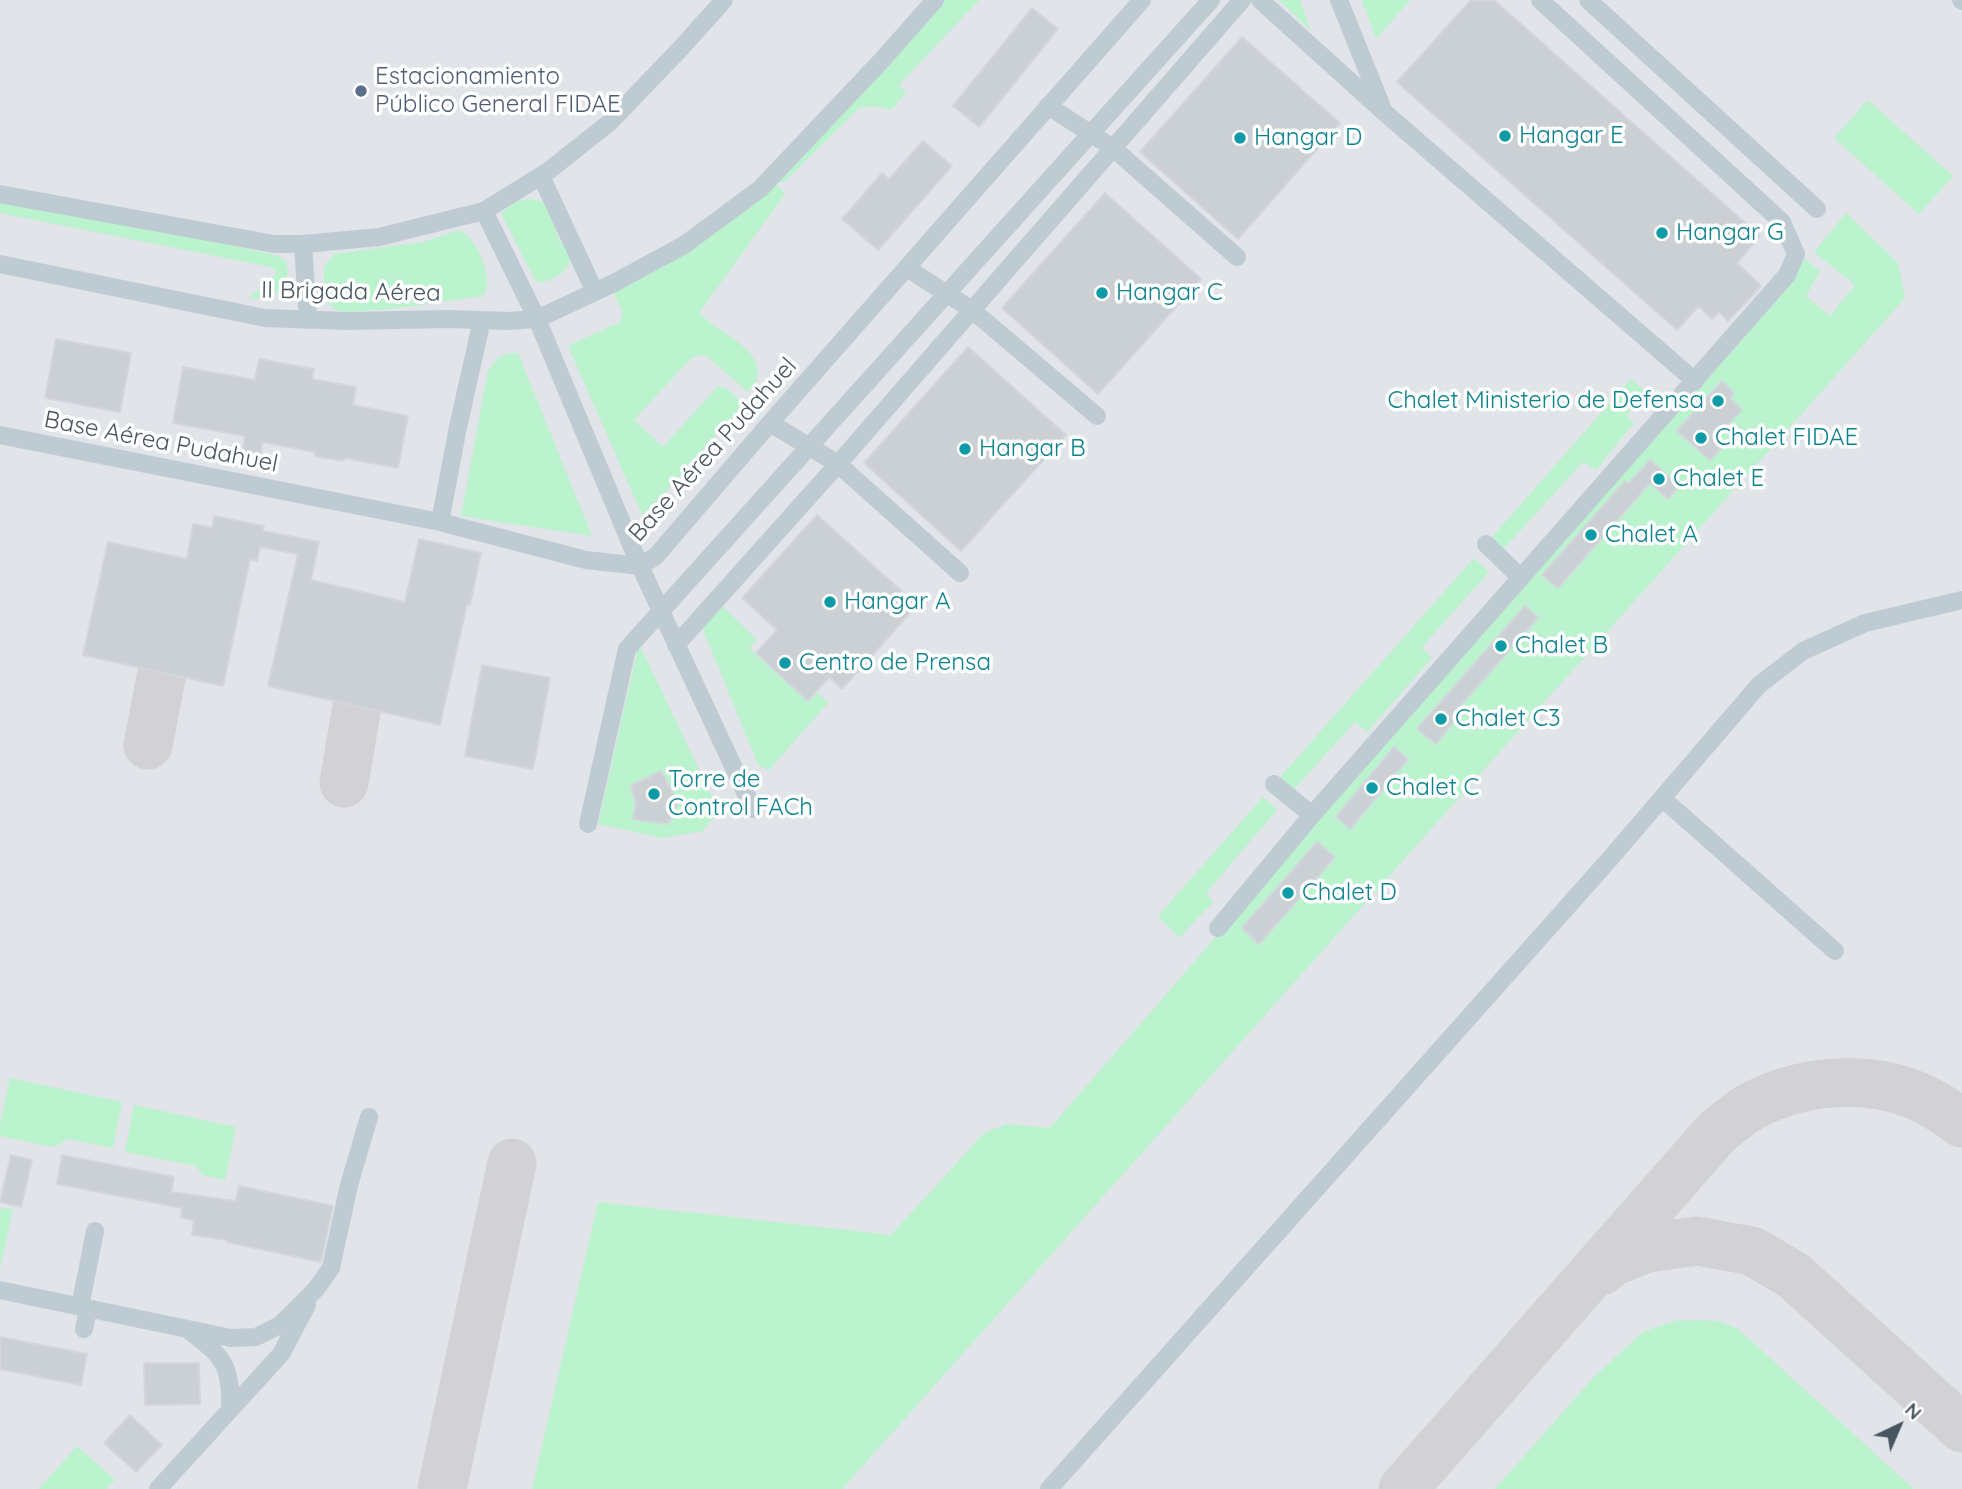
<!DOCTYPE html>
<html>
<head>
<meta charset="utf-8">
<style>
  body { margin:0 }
  #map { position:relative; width:1962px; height:1489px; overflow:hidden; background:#f3f0f0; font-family:Quicksand,sans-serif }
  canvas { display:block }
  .north { position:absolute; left:1864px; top:1391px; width:70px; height:70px; -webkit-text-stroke:5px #fff; paint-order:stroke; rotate:44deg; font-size:19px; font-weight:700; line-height:28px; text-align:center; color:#46555f }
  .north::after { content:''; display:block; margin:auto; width:24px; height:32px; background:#46555f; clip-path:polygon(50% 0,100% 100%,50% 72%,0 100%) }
</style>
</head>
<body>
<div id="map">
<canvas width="1962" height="1489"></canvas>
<div class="north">N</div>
</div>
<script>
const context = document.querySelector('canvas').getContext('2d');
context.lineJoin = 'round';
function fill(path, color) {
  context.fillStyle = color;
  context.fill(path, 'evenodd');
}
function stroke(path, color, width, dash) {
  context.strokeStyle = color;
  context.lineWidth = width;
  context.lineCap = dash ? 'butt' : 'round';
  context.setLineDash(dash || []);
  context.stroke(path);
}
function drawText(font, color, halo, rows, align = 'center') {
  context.font = font + ' Quicksand,sans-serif';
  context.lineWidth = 7;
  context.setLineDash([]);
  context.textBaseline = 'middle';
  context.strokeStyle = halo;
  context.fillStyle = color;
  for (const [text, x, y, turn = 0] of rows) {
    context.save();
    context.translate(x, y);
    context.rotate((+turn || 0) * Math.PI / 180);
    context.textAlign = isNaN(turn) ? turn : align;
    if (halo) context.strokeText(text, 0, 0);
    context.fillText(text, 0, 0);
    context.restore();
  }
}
const airport = new Path2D(`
  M 0,0 L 1962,0 L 1962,1489 L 0,1489 Z`);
const green = new Path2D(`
  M 940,0 L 979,0 L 899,85 L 906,93 L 891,110 L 873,106 L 859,108 L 783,183 L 774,173 Z
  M 1279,0 L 1300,0 L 1311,31 Z
  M 1362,0 L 1410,0 L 1376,39 Z
  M 1868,100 L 1953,176 L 1919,214 L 1834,138 Z
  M 774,181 L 785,194 L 699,313 C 714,329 751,344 757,366 C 758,370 757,378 756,382 L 748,392 L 708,357 L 699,355 L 690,359 L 634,420 L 663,447 L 718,386 L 727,389 L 744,404 L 643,517 L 568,346 L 620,322 L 623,314 L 614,292 Z
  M 0,196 L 272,254 C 273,255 281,257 282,258 C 293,267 286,287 276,293 C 268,297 256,299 248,299 L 277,273 L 271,267 L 0,213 Z
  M 526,199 C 562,200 549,221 560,241 C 562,245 568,250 572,253 C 571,269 555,280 540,283 L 534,278 L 501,213 L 517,201 Z
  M 1846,213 L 1898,263 L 1905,298 L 842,1489 L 532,1489 L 598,1202 L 891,1235 L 984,1133 L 1008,1124 L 1050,1128 L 1805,259 L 1820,271 L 1806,296 L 1830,316 L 1855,285 L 1814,252 Z
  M 459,230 C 476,235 496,282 483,296 L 390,309 L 343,312 L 333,308 L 326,301 L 324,293 L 324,267 L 334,254 L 423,242 Z
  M 508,353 L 518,353 L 592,536 L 461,516 L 488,371 L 497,359 Z
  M 1631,379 L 1648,394 L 1626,415 L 1634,423 L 1596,470 L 1583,462 L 1498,555 L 1486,544 Z
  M 1474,558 L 1489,572 L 1422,647 L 1432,658 L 1367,732 L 1355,722 L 1288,796 L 1274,784 Z
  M 722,606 L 757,640 L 749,648 L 808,702 L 818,693 L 828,703 L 769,770 L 758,765 L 702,627 Z
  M 639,644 L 719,811 L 703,831 L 662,838 L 598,824 Z
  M 1263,797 L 1277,810 L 1206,893 L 1213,902 L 1179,938 L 1158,916 Z
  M 10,1078 L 122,1102 L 113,1148 L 68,1139 L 54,1147 L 0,1136 L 0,1124 Z
  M 134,1105 L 236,1127 L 225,1180 L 202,1175 L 196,1166 L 125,1152 Z
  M 0,1208 L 13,1209 L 0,1269 Z
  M 1678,1320 L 1719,1321 L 1738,1329 L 1914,1489 L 1495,1489 L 1593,1378 L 1643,1332 Z
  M 77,1446 L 115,1480 L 106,1489 L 39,1489 Z`);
const taxiway = new Path2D(`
  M 148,745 L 162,673
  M 344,783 L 357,706
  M 1601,1271 L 1612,1262 L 1647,1248 L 1697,1241 L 1752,1251 L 1793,1275 L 1962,1428
  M 442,1489 L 512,1163
  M 1403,1489 L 1717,1132 C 1728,1124 1740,1112 1752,1106 C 1807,1077 1880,1073 1935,1105 C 1944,1110 1953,1117 1962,1123`);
const building = new Path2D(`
  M 1471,0 L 1494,0 L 1760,236 L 1737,263 L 1761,286 L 1728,321 L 1719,312 L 1712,319 L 1699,306 L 1677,330 L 1397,82 Z
  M 1032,8 L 1058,29 L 979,127 L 953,106 Z
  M 1242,37 L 1340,123 L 1238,239 L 1140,152 Z
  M 923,141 L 952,166 L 878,250 L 842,219 L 882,173 L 889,179 Z
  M 1105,193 L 1201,279 L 1098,394 L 1002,308 Z
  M 56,339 L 131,353 L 120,412 L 45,398 Z
  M 968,347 L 1066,435 L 961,551 L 864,463 Z
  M 259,359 L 314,369 L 312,379 L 356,387 L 353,405 L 408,416 L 398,468 L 344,458 L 344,461 L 314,456 L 315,452 L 262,442 L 261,453 L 243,450 L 245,436 L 173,423 L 183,367 L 255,380 Z
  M 1722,381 L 1734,393 L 1730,398 L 1742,410 L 1715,437 L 1724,445 L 1710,460 L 1677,431 Z
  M 1650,460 L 1679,486 L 1668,499 L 1650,483 L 1558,588 L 1542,575 L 1625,481 L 1628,484 Z
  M 817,515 L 917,605 L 842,689 L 829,677 L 808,701 L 756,653 L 777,630 L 742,598 Z
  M 214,516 L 264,526 L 263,531 L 319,542 L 311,580 L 405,602 L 419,539 L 481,553 L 470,605 L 467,604 L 440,725 L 268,686 L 298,554 L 260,547 L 257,561 L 250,559 L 223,686 L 83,655 L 108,542 L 187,559 L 193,524 L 212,528 Z
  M 1525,606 L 1538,618 L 1460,706 L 1464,709 L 1436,744 L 1417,729 Z
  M 482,665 L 550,678 L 533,769 L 465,756 Z
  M 1394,747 L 1408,759 L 1350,829 L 1336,817 Z
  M 661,771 L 678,803 L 668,824 L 633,819 L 636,804 L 631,786 Z
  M 1317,842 L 1335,857 L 1259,944 L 1242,928 Z
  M 11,1155 L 32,1160 L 21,1207 L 0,1202 Z
  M 62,1155 L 174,1177 L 171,1192 L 236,1201 L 239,1186 L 333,1206 L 321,1262 L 227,1242 L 227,1240 L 192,1235 L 194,1220 L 181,1218 L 182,1208 L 57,1184 Z
  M 0,1337 L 87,1354 L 81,1385 L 0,1369 Z
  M 144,1363 L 199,1363 L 200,1404 L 145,1405 Z
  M 130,1415 L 162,1445 L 136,1472 L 104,1443 Z`);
const minor = new Path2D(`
  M 1260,0 L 1384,112 L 1695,381
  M 1339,0 L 1382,107
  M 1588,0 L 1817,209
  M 1961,0 L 1962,1
  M 1048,106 L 1113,148 L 1237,257
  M 541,176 L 595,292
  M 0,194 L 274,244 L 303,244 L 379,237 L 484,211 L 547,172 L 609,123 L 682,47 L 724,0
  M 484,211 L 537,319 L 640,566 L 753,809
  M 303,244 L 308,320
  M 0,264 L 265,318 L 347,321 L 449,319 L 509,321 L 537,319 L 614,283 L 684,245 L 760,189 L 882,60 L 935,0
  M 907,268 L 972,310 L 1097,416
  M 770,423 L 838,464 L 960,573
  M 0,435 L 440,522 L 586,560 L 640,566 L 656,556 L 770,423 L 1142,0
  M 440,522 L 458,427 L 482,320
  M 1486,544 L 1521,578
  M 676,645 L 838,464 L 1242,0
  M 1274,784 L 1312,815
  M 1662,798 L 1835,951
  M 588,824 L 627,649 L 1211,0
  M 1218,928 L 1312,815 L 1787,275 L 1796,254 L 1782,222 L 1540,0
  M 0,1290 L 231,1338 L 256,1337 L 280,1325 L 316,1289 L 331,1268 L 349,1185 L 369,1117
  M 80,1307 L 95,1231
  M 84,1329 L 88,1309
  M 191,1332 C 225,1358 231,1366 230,1409
  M 158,1489 L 281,1354 L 307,1305
  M 1049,1489 L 1608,861 L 1759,685 L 1803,651 L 1865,623 L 1962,600`);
const markers = [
  [361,91,7,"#5c6f8a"],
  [1505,136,7,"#0f9aa8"],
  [1240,138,7,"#0f9aa8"],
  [1662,233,7,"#0f9aa8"],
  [1102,293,7,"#0f9aa8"],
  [1718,401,7,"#0f9aa8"],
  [1701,438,7,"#0f9aa8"],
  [965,449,7,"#0f9aa8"],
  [1659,479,7,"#0f9aa8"],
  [1591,535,7,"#0f9aa8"],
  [830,602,7,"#0f9aa8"],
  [1501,646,7,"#0f9aa8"],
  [785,663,7,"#0f9aa8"],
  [1441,719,7,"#0f9aa8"],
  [1372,788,7,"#0f9aa8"],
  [654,794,7,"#0f9aa8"],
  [1288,893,7,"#0f9aa8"]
];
const serviceNames = [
  ["Estacionamiento",375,77],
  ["Público General FIDAE",375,105]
];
const cultureNames = [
  ["Hangar E",1519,136],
  ["Hangar D",1254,138],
  ["Hangar G",1676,233],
  ["Hangar C",1116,293],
  ["Chalet Ministerio de Defensa",1704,401,"right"],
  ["Chalet FIDAE",1715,438],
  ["Hangar B",979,449],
  ["Chalet E",1673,479],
  ["Chalet A",1605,535],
  ["Hangar A",844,602],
  ["Chalet B",1515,646],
  ["Centro de Prensa",799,663],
  ["Chalet C3",1455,719],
  ["Torre de",668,780],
  ["Control FACh",668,808],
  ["Chalet C",1386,788],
  ["Chalet D",1302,893]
];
const streetNames = [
  ["II Brigada Aérea",351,292,1],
  ["Base Aérea Pudahuel",161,442,11],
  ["Base Aérea Pudahuel",713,450,-48]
];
fill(airport, '#e1e4e8');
fill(green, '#bbf3ce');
stroke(taxiway, '#d2d2d6', 49);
fill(building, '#cbd0d5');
stroke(building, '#d3d6dc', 2);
stroke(minor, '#bfcbd3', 18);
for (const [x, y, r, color] of markers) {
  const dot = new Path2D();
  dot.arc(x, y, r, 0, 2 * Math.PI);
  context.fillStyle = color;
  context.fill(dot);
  stroke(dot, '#fff', 2.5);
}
drawText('24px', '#4e5e75', '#fff', serviceNames, 'left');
drawText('24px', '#0d838f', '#fff', cultureNames, 'left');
drawText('24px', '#46555f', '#fff', streetNames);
</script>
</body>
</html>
